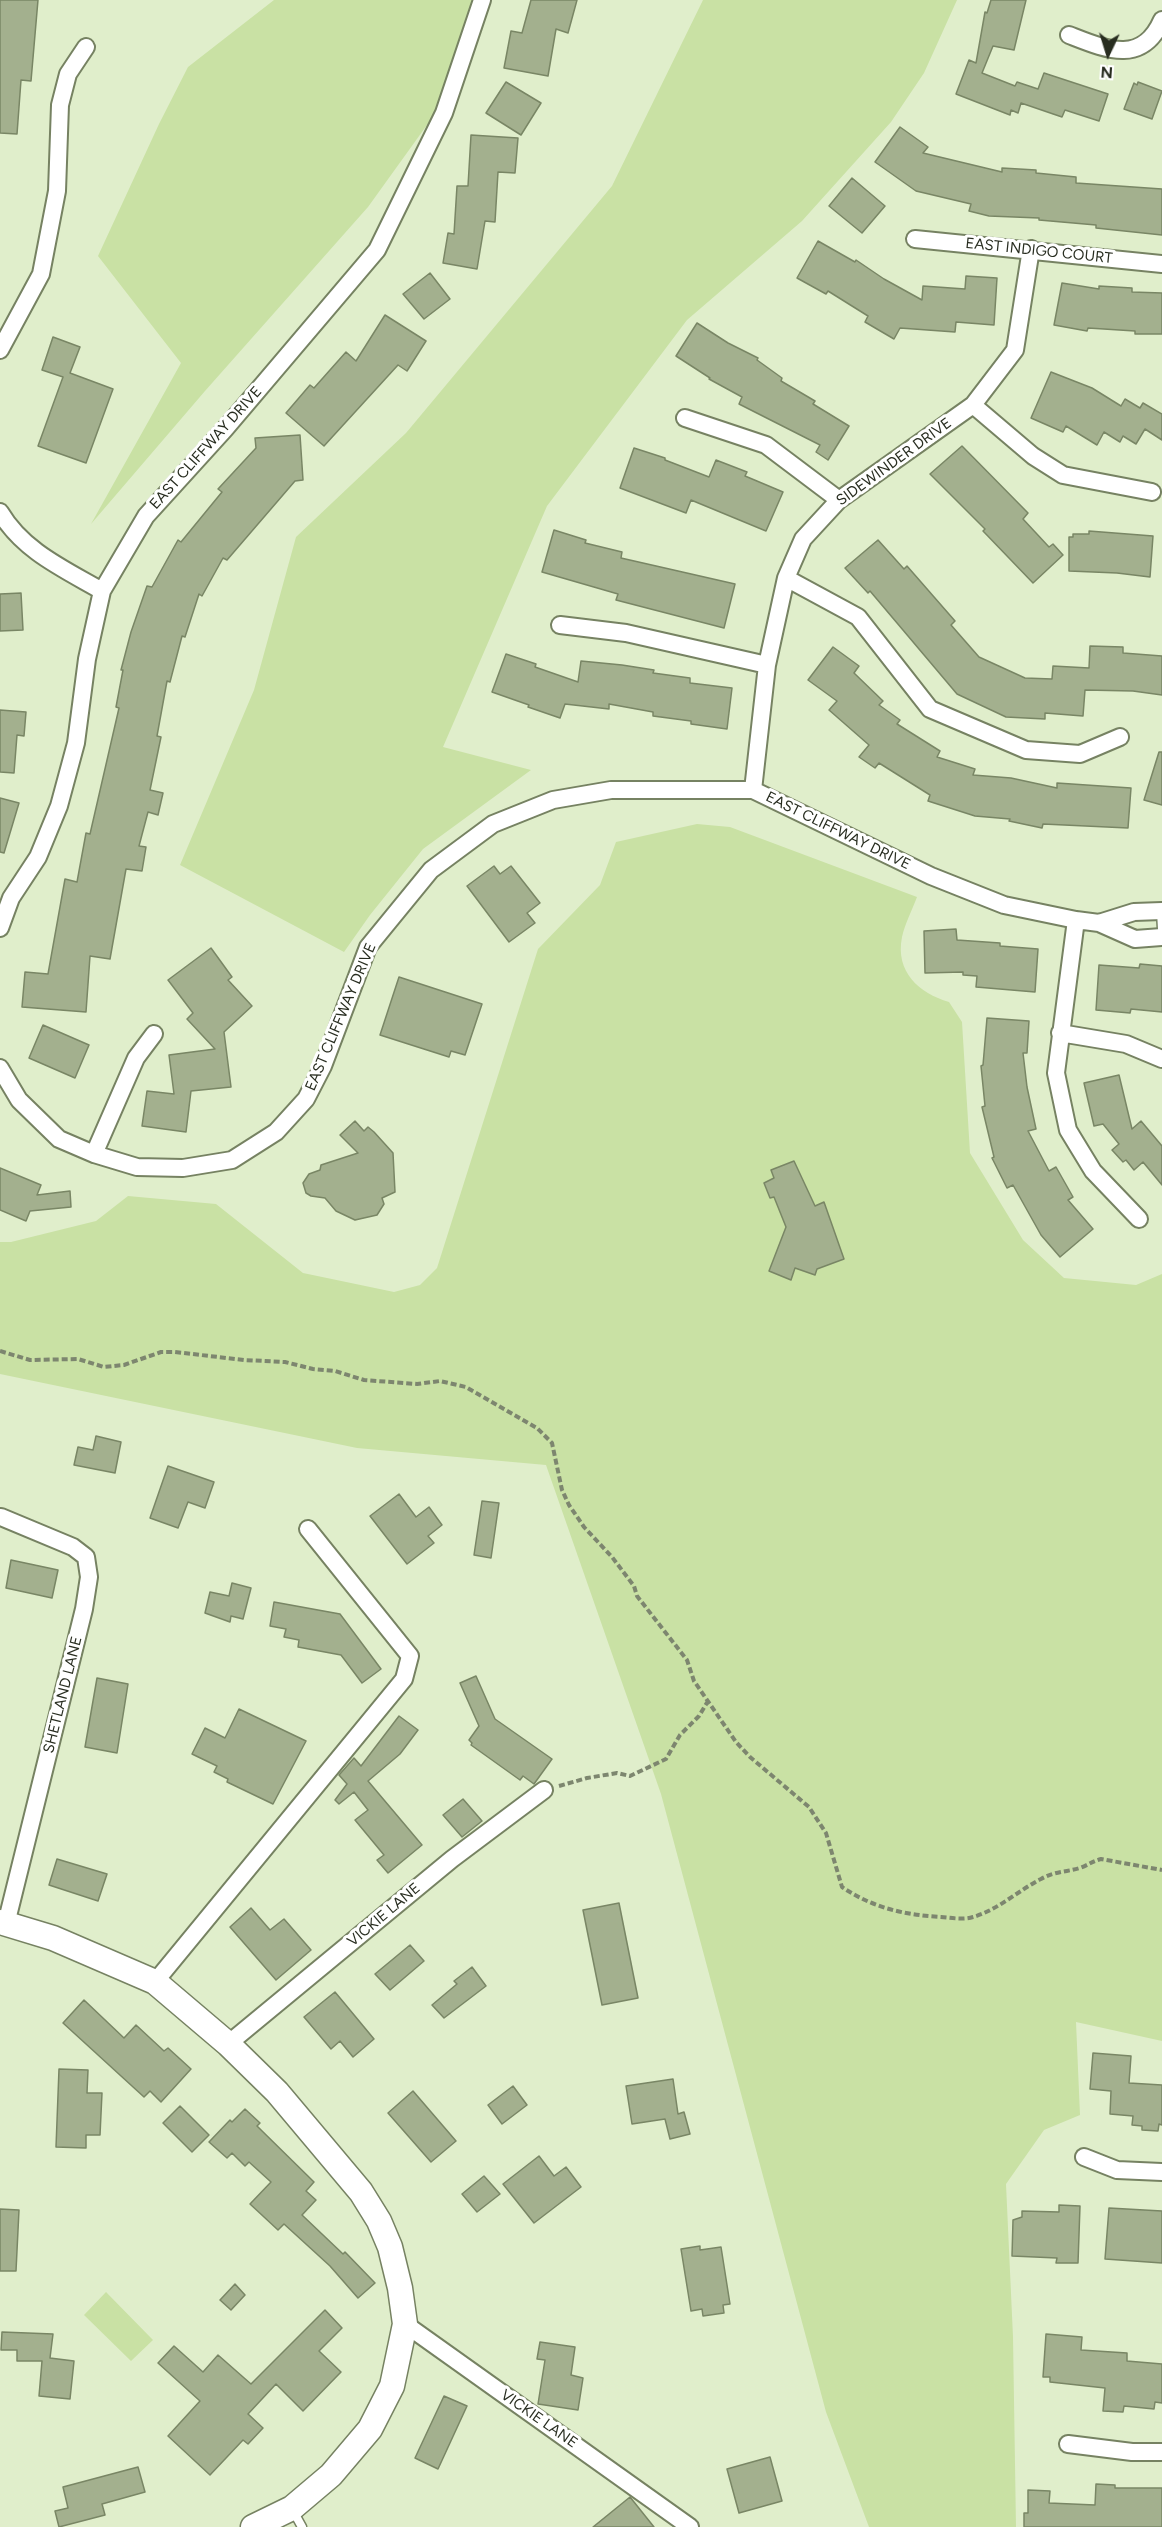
<!DOCTYPE html>
<html>
<head>
<meta charset="utf-8">
<style>
  body { margin:0 }
  #map { position:relative; width:1162px; height:2527px; overflow:hidden; background:#e0eecb; font-family:Figtree,sans-serif }
  canvas { display:block }
  .north { position:absolute; left:1078px; top:24px; width:60px; height:60px; -webkit-text-stroke:4px #fff; paint-order:stroke; rotate:184deg; font-size:16px; font-weight:700; line-height:24px; text-align:center; color:#282d20 }
  .north::after { content:''; display:block; margin:auto; width:21px; height:27px; background:#282d20; clip-path:polygon(50% 0,100% 100%,50% 72%,0 100%) }
</style>
</head>
<body>
<div id="map">
<canvas width="1162" height="2527"></canvas>
<div class="north">N</div>
</div>
<script>
const context = document.querySelector('canvas').getContext('2d');
context.lineJoin = 'round';
function fill(path, color) {
  context.fillStyle = color;
  context.fill(path, 'evenodd');
}
function stroke(path, color, width, dash) {
  context.strokeStyle = color;
  context.lineWidth = width;
  context.lineCap = dash ? 'butt' : 'round';
  context.setLineDash(dash || []);
  context.stroke(path);
}
function drawText(font, color, halo, rows, align = 'center') {
  context.font = font + ' Figtree,sans-serif';
  context.lineWidth = 6;
  context.setLineDash([]);
  context.textBaseline = 'middle';
  context.strokeStyle = halo;
  context.fillStyle = color;
  for (const [text, x, y, turn = 0] of rows) {
    context.save();
    context.translate(x, y);
    context.rotate((+turn || 0) * Math.PI / 180);
    context.textAlign = isNaN(turn) ? turn : align;
    if (halo) context.strokeText(text, 0, 0);
    context.fillText(text, 0, 0);
    context.restore();
  }
}
const green = new Path2D(`
  M 274,0 L 486,0 L 468,68 L 368,207 L 205,391 L 91,524 L 181,363 L 98,256 L 159,124 L 188,67 Z
  M 703,0 L 957,0 L 924,73 L 891,122 L 802,221 L 687,320 L 547,506 L 443,747 L 531,770 L 423,849 L 370,915 L 344,952 L 180,865 L 254,690 L 296,537 L 406,433 L 612,186 Z
  M 697,824 L 730,827 L 917,897 C 912,910 905,924 902,937 C 895,972 919,993 949,1002 L 962,1022 L 970,1153 L 1023,1240 L 1064,1278 L 1136,1285 L 1162,1274 L 1162,2041 L 1076,2022 L 1080,2115 L 1044,2130 L 1006,2184 L 1013,2337 L 1016,2527 L 869,2527 L 826,2412 L 661,1794 L 546,1465 L 357,1448 L 0,1374 L 0,1242 L 11,1242 L 96,1221 L 128,1196 L 216,1204 L 303,1273 L 394,1292 L 420,1285 L 437,1268 L 538,949 L 600,885 L 616,842 Z
  M 106,2292 L 153,2340 L 131,2361 L 84,2315 Z`);
const building = new Path2D(`
  M 0,0 L 38,0 L 31,81 L 21,80 L 17,134 L 0,133 Z
  M 531,0 L 577,0 L 568,33 L 556,29 L 548,76 L 504,68 L 511,31 L 522,33 Z
  M 991,0 L 1026,0 L 1014,50 L 993,46 L 982,73 L 1015,86 L 1017,82 L 1038,89 L 1044,73 L 1108,94 L 1099,121 L 1065,110 L 1062,117 L 1021,103 L 1018,113 L 1011,110 L 1010,115 L 956,94 L 969,60 L 976,63 L 985,12 L 987,13 Z
  M 506,82 L 541,103 L 521,135 L 486,113 Z
  M 1138,82 L 1162,91 L 1152,119 L 1124,109 L 1134,83 L 1137,85 Z
  M 900,127 L 928,147 L 923,153 L 1002,172 L 1002,168 L 1036,170 L 1036,173 L 1076,177 L 1076,183 L 1162,189 L 1162,235 L 1096,228 L 1096,225 L 1039,220 L 1039,218 L 989,216 L 969,211 L 971,204 L 916,191 L 875,162 Z
  M 471,135 L 518,138 L 515,173 L 498,172 L 495,222 L 485,221 L 477,269 L 443,263 L 448,233 L 454,234 L 457,186 L 468,186 Z
  M 852,178 L 885,206 L 862,233 L 829,206 Z
  M 818,241 L 855,262 L 856,260 L 884,279 L 922,300 L 923,286 L 965,289 L 966,276 L 997,278 L 994,325 L 956,322 L 955,332 L 900,328 L 894,339 L 865,322 L 868,316 L 828,291 L 826,294 L 797,278 Z
  M 430,273 L 450,299 L 424,319 L 403,294 Z
  M 1062,283 L 1099,289 L 1099,286 L 1132,288 L 1132,292 L 1162,293 L 1162,334 L 1135,334 L 1135,331 L 1088,328 L 1087,331 L 1054,325 Z
  M 385,315 L 426,341 L 407,371 L 398,365 L 324,446 L 286,413 L 310,385 L 314,388 L 346,352 L 356,361 Z
  M 697,323 L 728,343 L 758,358 L 757,360 L 782,378 L 781,381 L 815,401 L 813,404 L 849,426 L 828,460 L 816,452 L 820,445 L 739,404 L 742,397 L 709,379 L 710,378 L 676,356 Z
  M 53,337 L 80,347 L 70,373 L 113,389 L 86,463 L 38,446 L 63,377 L 42,370 Z
  M 1051,372 L 1092,388 L 1121,406 L 1125,399 L 1140,408 L 1143,403 L 1162,414 L 1162,440 L 1145,429 L 1136,444 L 1123,436 L 1120,442 L 1104,432 L 1097,445 L 1066,426 L 1063,432 L 1031,418 Z
  M 300,435 L 303,480 L 295,481 L 227,560 L 223,558 L 202,596 L 199,594 L 185,637 L 182,636 L 170,682 L 167,681 L 157,736 L 161,737 L 150,790 L 163,793 L 158,815 L 148,812 L 139,846 L 146,847 L 142,871 L 126,869 L 110,959 L 90,956 L 86,1012 L 22,1007 L 25,972 L 48,974 L 65,879 L 77,882 L 86,833 L 90,834 L 119,708 L 116,707 L 123,670 L 121,670 L 131,632 L 147,586 L 152,587 L 178,540 L 181,542 L 222,492 L 218,489 L 256,448 L 255,438 Z
  M 962,446 L 1028,513 L 1023,519 L 1049,547 L 1053,544 L 1063,555 L 1033,583 L 983,531 L 985,529 L 930,474 Z
  M 634,448 L 665,458 L 665,460 L 709,477 L 716,460 L 747,472 L 745,476 L 783,492 L 766,531 L 691,500 L 686,513 L 620,488 Z
  M 554,530 L 586,540 L 585,543 L 622,552 L 621,558 L 735,584 L 724,628 L 616,600 L 618,594 L 542,572 Z
  M 1089,531 L 1153,536 L 1150,577 L 1117,573 L 1069,571 L 1069,537 L 1073,537 L 1073,534 L 1089,534 Z
  M 878,540 L 904,569 L 907,566 L 955,621 L 951,625 L 979,657 L 1025,678 L 1052,679 L 1053,666 L 1089,668 L 1090,646 L 1123,647 L 1123,653 L 1162,656 L 1162,695 L 1133,691 L 1085,690 L 1083,716 L 1045,713 L 1045,719 L 1006,717 L 957,694 L 870,591 L 868,593 L 845,568 Z
  M 21,593 L 23,630 L 0,631 L 0,594 Z
  M 833,647 L 859,666 L 854,673 L 883,701 L 879,705 L 900,720 L 897,724 L 940,751 L 937,757 L 975,769 L 973,775 L 1011,778 L 1057,788 L 1057,783 L 1131,788 L 1128,828 L 1043,824 L 1042,828 L 1009,821 L 1010,819 L 975,816 L 928,801 L 930,795 L 879,763 L 875,768 L 859,757 L 869,745 L 829,710 L 837,701 L 808,680 Z
  M 506,654 L 536,664 L 535,667 L 578,682 L 581,661 L 622,665 L 654,670 L 653,673 L 690,678 L 690,683 L 732,688 L 727,729 L 691,724 L 691,721 L 653,716 L 653,712 L 609,704 L 609,709 L 565,704 L 560,718 L 528,707 L 529,705 L 492,692 Z
  M 0,710 L 26,712 L 24,736 L 17,735 L 14,773 L 0,772 Z
  M 1159,752 L 1162,752 L 1162,805 L 1144,800 Z
  M 0,798 L 19,803 L 4,853 L 0,852 Z
  M 494,866 L 500,874 L 511,866 L 540,903 L 527,913 L 535,923 L 509,942 L 467,886 Z
  M 956,929 L 957,940 L 1000,943 L 1000,946 L 1038,949 L 1035,992 L 976,987 L 977,976 L 963,975 L 963,972 L 925,973 L 924,931 Z
  M 211,948 L 232,977 L 228,980 L 252,1006 L 224,1032 L 231,1087 L 191,1091 L 186,1132 L 142,1126 L 147,1091 L 174,1094 L 169,1055 L 215,1049 L 187,1019 L 193,1013 L 168,980 Z
  M 1140,964 L 1162,966 L 1162,1012 L 1131,1009 L 1130,1013 L 1096,1010 L 1099,965 L 1139,968 Z
  M 399,977 L 482,1004 L 465,1055 L 451,1051 L 449,1057 L 380,1035 Z
  M 987,1018 L 1029,1021 L 1027,1053 L 1023,1053 L 1027,1087 L 1036,1129 L 1028,1131 L 1049,1171 L 1056,1167 L 1073,1197 L 1068,1200 L 1093,1229 L 1060,1257 L 1041,1235 L 1013,1185 L 1007,1188 L 992,1158 L 994,1157 L 982,1107 L 985,1106 L 981,1066 L 983,1065 Z
  M 43,1025 L 89,1045 L 75,1078 L 29,1058 Z
  M 1119,1075 L 1132,1129 L 1141,1121 L 1162,1146 L 1162,1185 L 1143,1162 L 1134,1170 L 1126,1160 L 1123,1162 L 1112,1150 L 1119,1144 L 1103,1124 L 1094,1126 L 1084,1083 Z
  M 355,1121 L 364,1131 L 368,1127 L 374,1132 L 393,1153 L 395,1192 L 382,1198 L 384,1204 L 377,1215 L 355,1220 L 336,1211 L 325,1198 L 311,1196 L 306,1193 L 303,1183 L 309,1174 L 320,1170 L 321,1165 L 358,1153 L 340,1135 Z
  M 794,1161 L 815,1206 L 824,1202 L 844,1259 L 817,1269 L 815,1275 L 795,1268 L 791,1280 L 769,1271 L 786,1227 L 774,1197 L 770,1198 L 764,1183 L 774,1178 L 771,1170 Z
  M 0,1168 L 41,1185 L 37,1195 L 70,1191 L 71,1207 L 30,1211 L 26,1221 L 0,1210 Z
  M 96,1436 L 121,1442 L 115,1473 L 74,1465 L 78,1447 L 93,1450 Z
  M 168,1466 L 214,1482 L 205,1508 L 188,1502 L 178,1528 L 150,1518 Z
  M 399,1494 L 416,1517 L 429,1507 L 442,1525 L 428,1536 L 434,1543 L 407,1564 L 370,1516 Z
  M 482,1501 L 499,1503 L 491,1558 L 474,1555 Z
  M 11,1560 L 58,1570 L 52,1598 L 6,1588 Z
  M 232,1583 L 251,1588 L 243,1619 L 231,1616 L 230,1622 L 205,1613 L 210,1592 L 229,1596 Z
  M 274,1602 L 340,1614 L 381,1669 L 362,1683 L 341,1655 L 298,1647 L 299,1640 L 284,1637 L 286,1629 L 270,1626 Z
  M 476,1676 L 495,1719 L 552,1759 L 534,1784 L 523,1776 L 520,1780 L 471,1745 L 472,1743 L 469,1740 L 479,1726 L 460,1683 Z
  M 97,1678 L 128,1684 L 117,1753 L 85,1747 Z
  M 239,1709 L 306,1741 L 273,1804 L 227,1782 L 228,1779 L 214,1772 L 217,1766 L 192,1754 L 205,1728 L 225,1738 Z
  M 399,1716 L 418,1730 L 400,1754 L 368,1781 L 422,1845 L 388,1873 L 377,1860 L 384,1855 L 355,1820 L 368,1810 L 354,1792 L 339,1804 L 335,1800 L 347,1784 L 339,1775 L 354,1758 L 361,1766 Z
  M 463,1799 L 482,1821 L 462,1837 L 443,1815 Z
  M 57,1859 L 107,1874 L 98,1901 L 49,1885 Z
  M 619,1903 L 638,1998 L 602,2005 L 583,1910 Z
  M 251,1908 L 270,1930 L 284,1919 L 311,1950 L 276,1980 L 230,1927 Z
  M 410,1945 L 424,1961 L 390,1990 L 375,1974 Z
  M 472,1967 L 486,1986 L 444,2018 L 432,2005 L 457,1984 L 454,1981 Z
  M 335,1992 L 374,2039 L 353,2057 L 340,2041 L 331,2049 L 304,2017 Z
  M 84,2000 L 124,2038 L 136,2025 L 164,2051 L 168,2048 L 191,2069 L 161,2102 L 150,2091 L 144,2097 L 63,2023 Z
  M 1093,2053 L 1131,2056 L 1129,2083 L 1162,2085 L 1162,2125 L 1159,2124 L 1158,2131 L 1142,2130 L 1142,2126 L 1132,2125 L 1133,2116 L 1110,2114 L 1111,2091 L 1090,2089 Z
  M 59,2069 L 88,2070 L 87,2093 L 102,2093 L 100,2135 L 86,2135 L 86,2148 L 56,2147 Z
  M 673,2079 L 678,2114 L 684,2112 L 690,2134 L 670,2139 L 665,2119 L 632,2124 L 626,2086 Z
  M 513,2086 L 527,2105 L 502,2124 L 488,2105 Z
  M 413,2091 L 456,2141 L 431,2162 L 388,2113 Z
  M 180,2106 L 209,2135 L 192,2152 L 163,2123 Z
  M 245,2109 L 260,2123 L 257,2126 L 314,2182 L 306,2191 L 316,2200 L 302,2215 L 343,2254 L 345,2252 L 375,2283 L 358,2298 L 330,2266 L 284,2224 L 278,2230 L 250,2204 L 271,2182 L 249,2162 L 245,2166 L 232,2153 L 227,2158 L 209,2142 L 230,2120 L 232,2122 Z
  M 539,2156 L 554,2176 L 566,2167 L 581,2187 L 534,2223 L 503,2184 Z
  M 484,2176 L 500,2194 L 477,2212 L 462,2194 Z
  M 1059,2205 L 1080,2206 L 1078,2263 L 1056,2263 L 1057,2258 L 1012,2256 L 1013,2220 L 1022,2217 L 1022,2211 L 1059,2212 Z
  M 1109,2208 L 1162,2211 L 1162,2263 L 1105,2259 Z
  M 0,2209 L 19,2210 L 16,2271 L 0,2271 Z
  M 700,2246 L 700,2250 L 721,2247 L 730,2304 L 723,2305 L 724,2313 L 703,2316 L 702,2309 L 691,2311 L 681,2249 Z
  M 235,2284 L 245,2295 L 231,2310 L 220,2300 Z
  M 325,2310 L 342,2328 L 319,2351 L 341,2372 L 303,2411 L 276,2384 L 248,2414 L 263,2428 L 248,2444 L 243,2440 L 210,2475 L 168,2436 L 200,2401 L 158,2363 L 174,2346 L 203,2372 L 218,2355 L 251,2384 Z
  M 2,2332 L 53,2334 L 50,2358 L 74,2361 L 70,2399 L 39,2396 L 42,2361 L 17,2361 L 17,2350 L 1,2350 Z
  M 1046,2334 L 1082,2337 L 1081,2350 L 1127,2353 L 1127,2361 L 1162,2364 L 1162,2403 L 1155,2402 L 1154,2409 L 1124,2406 L 1123,2412 L 1103,2411 L 1105,2388 L 1050,2382 L 1050,2377 L 1043,2377 Z
  M 540,2342 L 575,2347 L 571,2375 L 583,2378 L 578,2410 L 538,2404 L 545,2360 L 537,2359 Z
  M 444,2396 L 467,2406 L 438,2469 L 415,2458 Z
  M 770,2457 L 782,2501 L 739,2513 L 727,2469 Z
  M 138,2467 L 145,2492 L 102,2504 L 105,2515 L 59,2527 L 55,2511 L 68,2508 L 63,2487 Z
  M 1096,2484 L 1115,2485 L 1115,2488 L 1162,2488 L 1162,2527 L 1024,2527 L 1024,2513 L 1028,2513 L 1028,2490 L 1050,2491 L 1049,2503 L 1095,2505 Z
  M 630,2497 L 654,2527 L 593,2527 Z`);
const path = new Path2D(`
  M 0,1351 L 30,1360 L 78,1359 L 104,1367 L 124,1365 L 161,1352 L 175,1352 L 244,1360 L 285,1362 L 313,1369 L 335,1371 L 364,1380 L 417,1384 L 440,1381 L 466,1387 L 537,1428 L 552,1443 L 562,1490 L 569,1505 L 584,1527 L 612,1557 L 634,1586 L 637,1596 L 687,1660 L 694,1681 L 736,1742 L 750,1757 L 809,1807 L 826,1833 L 842,1887 C 873,1908 905,1915 941,1917 C 952,1918 964,1920 973,1917 C 998,1910 1019,1890 1041,1879 C 1055,1871 1067,1872 1080,1868 C 1088,1865 1093,1861 1101,1859 L 1162,1870
  M 559,1786 L 587,1778 L 617,1773 L 630,1776 L 666,1759 L 680,1735 L 699,1716 L 708,1701`);
const lane = new Path2D(`
  M 1161,911 L 1162,929
  M 292,2509 L 302,2527`);
const street = new Path2D(`
  M 1069,35 C 1105,49 1142,66 1162,20
  M 915,239 L 1162,264
  M 0,350 L 41,274 L 57,191 L 60,105 L 68,74 L 86,47
  M 973,405 L 1033,456 L 1063,475 L 1152,492
  M 685,418 L 766,445 L 839,500
  M 0,512 C 23,551 64,569 102,591
  M 786,578 L 858,617 L 930,709 L 1026,750 L 1080,754 L 1120,737
  M 560,625 L 626,633 L 767,665
  M 753,790 L 767,665 L 786,578 L 803,539 L 839,500 L 973,405 L 1015,350 L 1031,249
  M 1076,920 L 1056,1073 L 1068,1130 L 1093,1171 L 1139,1219
  M 1099,923 L 1134,912 L 1162,911
  M 0,928 L 11,898 L 38,857 L 59,806 L 76,743 L 87,659 L 102,591 L 146,516 L 225,429 L 377,250 L 444,113 L 482,0
  M 1060,1033 L 1126,1044 L 1162,1059
  M 0,1068 L 19,1100 L 59,1139 L 94,1154 L 137,1167 L 183,1168 L 232,1160 L 276,1132 L 306,1099 L 323,1066 L 368,947 L 431,870 L 493,824 L 553,800 L 611,790 L 753,790 L 931,876 L 1004,905 L 1076,920 L 1099,923 L 1135,939 L 1162,937
  M 94,1154 L 136,1058 L 154,1034
  M 1,1517 L 73,1547 L 86,1557 L 89,1577 L 84,1609 L 6,1924
  M 155,1982 L 404,1679 L 410,1656 L 308,1529
  M 228,2044 L 452,1859 L 544,1790
  M 1084,2157 L 1117,2170 L 1162,2172
  M 405,2324 L 690,2527
  M 1068,2444 L 1132,2452 L 1162,2452`);
const secondary = new Path2D(`
  M 0,1922 L 53,1938 L 155,1982 L 228,2044 L 277,2092 L 361,2192 L 379,2221 L 390,2247 L 400,2288 L 405,2324 L 392,2386 L 370,2429 L 331,2475 L 292,2508 L 253,2527`);
const streetNames = [
  ["EAST INDIGO COURT",1039,251,6],
  ["EAST CLIFFWAY DRIVE",206,448,-48],
  ["SIDEWINDER DRIVE",894,462,-36],
  ["EAST CLIFFWAY DRIVE",838,831,26],
  ["EAST CLIFFWAY DRIVE",341,1017,-67],
  ["SHETLAND LANE",63,1695,-76],
  ["VICKIE LANE",384,1915,-40],
  ["VICKIE LANE",539,2419,35]
];
fill(green, '#c9e1a4');
fill(building, '#a3b08e');
stroke(building, '#798665', 1.5);
stroke(lane, '#768262', 11);
stroke(street, '#768262', 20);
stroke(secondary, '#768262', 27);
stroke(path, '#7d866f', 4, [6, 3]);
stroke(lane, '#fff', 8);
stroke(street, '#fff', 16);
stroke(secondary, '#fff', 24);
drawText('15px', '#282d20', '#fff', streetNames);
</script>
</body>
</html>
